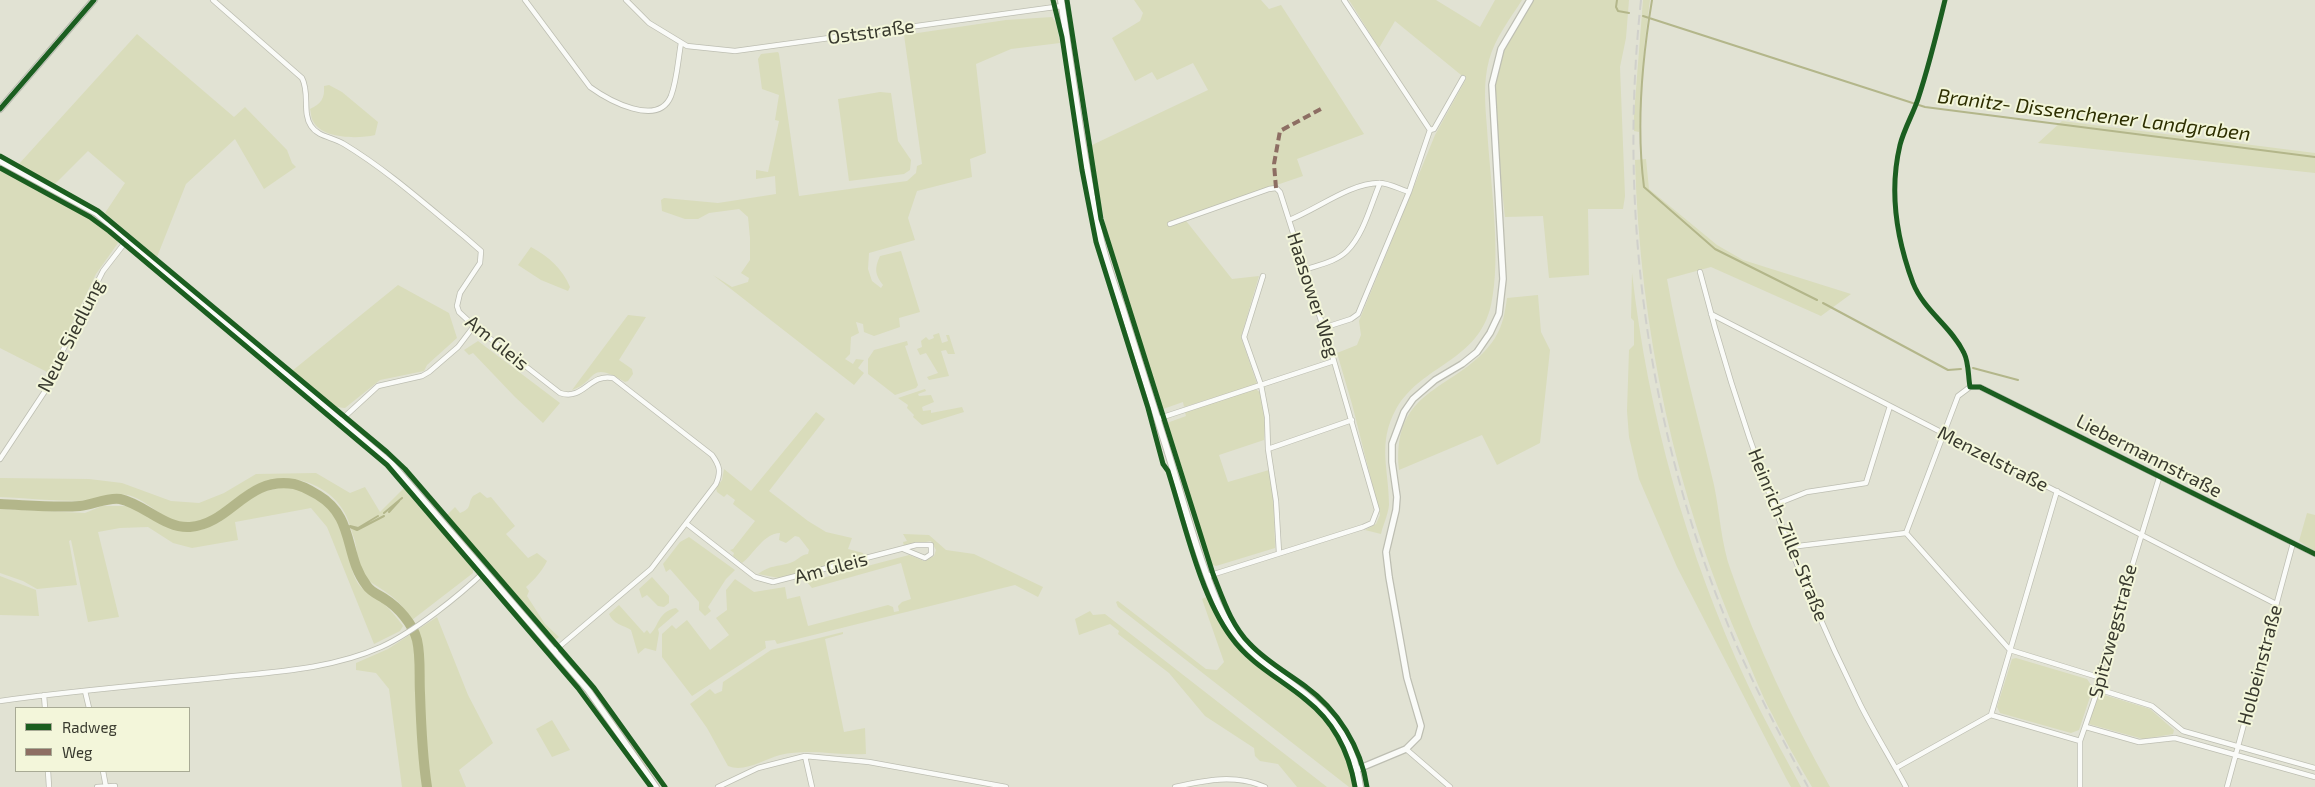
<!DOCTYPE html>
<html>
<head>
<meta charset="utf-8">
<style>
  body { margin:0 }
  #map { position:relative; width:2315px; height:787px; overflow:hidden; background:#e1e2d3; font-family:"Exo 2",sans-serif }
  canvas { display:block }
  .legend { position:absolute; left:15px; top:707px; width:175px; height:65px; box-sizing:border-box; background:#f3f6da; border:1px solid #a8aa95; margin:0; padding:6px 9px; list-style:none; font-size:15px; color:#38392e }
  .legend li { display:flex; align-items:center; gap:10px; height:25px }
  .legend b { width:25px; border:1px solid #a8aa95 }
</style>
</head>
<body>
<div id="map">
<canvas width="2315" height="787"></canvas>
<ul class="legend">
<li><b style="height:6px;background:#1b5e20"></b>Radweg</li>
<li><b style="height:6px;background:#8d6e63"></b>Weg</li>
</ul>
</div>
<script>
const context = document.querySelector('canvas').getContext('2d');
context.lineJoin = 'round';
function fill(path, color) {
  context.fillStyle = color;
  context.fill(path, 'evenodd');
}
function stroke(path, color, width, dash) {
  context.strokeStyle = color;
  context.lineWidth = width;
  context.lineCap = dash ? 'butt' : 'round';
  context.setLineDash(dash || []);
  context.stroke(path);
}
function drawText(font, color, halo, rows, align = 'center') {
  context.font = font + ' "Exo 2",sans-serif';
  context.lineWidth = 4;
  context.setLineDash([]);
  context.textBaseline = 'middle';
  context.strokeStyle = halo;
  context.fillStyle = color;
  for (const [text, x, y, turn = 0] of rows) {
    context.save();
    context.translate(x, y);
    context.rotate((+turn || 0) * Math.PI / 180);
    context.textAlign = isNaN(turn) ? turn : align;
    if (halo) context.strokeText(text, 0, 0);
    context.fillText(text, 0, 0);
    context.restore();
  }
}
const green = new Path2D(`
  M 1134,0 L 1261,0 L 1269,9 L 1281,5 L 1364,134 L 1297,159 L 1303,176 L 1183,217 L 1232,279 L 1259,276 L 1241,337 L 1257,384 L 1184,407 L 1183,402 L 1163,409 L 1108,239 L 1090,146 L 1208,90 L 1193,63 L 1157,80 L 1152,72 L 1135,81 L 1112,38 L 1140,21 L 1143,13 Z
  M 1349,0 L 1436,0 L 1480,27 L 1495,0 L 1522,0 C 1510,19 1495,38 1489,60 C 1483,83 1485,104 1487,128 C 1490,180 1502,256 1491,305 C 1478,362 1422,364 1396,409 C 1377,444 1389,469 1389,505 C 1388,515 1383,525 1381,534 L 1365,530 L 1376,524 L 1380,515 L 1352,404 L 1337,353 L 1357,345 L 1361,335 L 1359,321 L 1435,135 L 1466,79 L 1395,21 L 1379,48 Z
  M 1534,0 L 1629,0 L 1626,38 L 1620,67 L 1625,196 L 1623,209 L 1588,209 L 1589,275 L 1549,278 L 1543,216 L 1505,217 C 1502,174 1484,85 1503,49 C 1511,32 1524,16 1534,0 Z
  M 1643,0 L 1650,0 L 1644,47 L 1639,132 L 1634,131 L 1634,115 Z
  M 1052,17 L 1056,23 L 1060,43 L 1011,49 L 976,64 L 986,153 L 970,159 L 972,177 L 917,191 L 908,218 L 915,240 L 869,253 L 868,269 L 872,281 L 881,288 L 883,285 C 875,275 874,269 880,256 L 901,251 L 920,312 L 899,318 L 900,327 L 874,336 L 864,332 L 863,324 L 856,322 L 859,333 L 851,337 L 850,354 L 845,359 L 853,364 L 856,359 L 864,360 L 858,368 L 864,373 L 854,385 L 713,275 L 732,287 L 748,282 L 749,278 L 741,273 L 750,260 L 750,238 L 748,217 L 739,209 L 709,213 L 698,219 L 685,219 L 662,211 L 661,200 L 664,198 L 718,203 L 776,194 L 775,176 L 756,179 L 756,170 L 768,172 L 779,121 L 775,120 L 779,95 L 762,89 L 758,59 L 761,54 L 778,52 L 779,54 L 799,196 L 907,181 L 916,173 L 917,166 L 922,164 L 904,35 L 1006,20 Z
  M 137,34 L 234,117 L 245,107 L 287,150 L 292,163 L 296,167 L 264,189 L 235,139 L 186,184 L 157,257 L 105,213 L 125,183 L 88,151 L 55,184 L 18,165 Z
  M 329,85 L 342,92 L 378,122 L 375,135 C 358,139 322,139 313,121 C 311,118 311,112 310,109 C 321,104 325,98 324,86 Z
  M 880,92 L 891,93 L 898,141 L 911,160 L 910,170 L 904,174 L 849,181 L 838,99 Z
  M 2062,121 L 2315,153 L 2315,173 L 2038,143 Z
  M 1646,159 L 1649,189 L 1717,245 L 1743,260 L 1851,294 L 1821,316 L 1711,267 L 1667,279 C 1679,349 1698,416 1714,485 C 1720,513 1721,544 1731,571 C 1757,646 1791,717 1830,787 L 1812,787 C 1798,763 1784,739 1772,714 C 1761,694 1753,672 1744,652 C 1675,494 1640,332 1635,160 Z
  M 0,170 L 89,218 L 117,240 L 118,243 L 96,274 L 58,353 L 53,375 L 0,348 Z
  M 531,247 C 549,257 562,268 570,287 L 568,291 L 541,280 L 518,265 Z
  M 144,256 L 252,350 L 347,428 L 342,427 L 142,258 Z
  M 1632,273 C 1648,414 1687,554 1747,683 C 1763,718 1783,753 1801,787 L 1791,787 L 1786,778 L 1677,567 L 1639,479 L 1629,437 L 1627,411 L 1629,350 L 1634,345 L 1634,321 L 1631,318 Z
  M 398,285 L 449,313 L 457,338 L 427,365 L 424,371 L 380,380 L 345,408 L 336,407 L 292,371 Z
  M 1538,295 L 1541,332 L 1550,350 L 1540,443 L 1497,465 L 1482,435 L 1399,470 C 1391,384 1459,392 1495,338 C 1503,325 1505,312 1507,298 Z
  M 628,315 L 646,317 L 619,360 L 632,369 L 633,374 L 628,381 L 625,382 C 587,359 598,382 572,390 Z
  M 939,333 L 942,343 L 948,341 L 946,335 L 949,335 L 955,354 L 948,354 L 946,350 L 941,351 L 949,376 L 929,380 L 927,377 L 938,373 L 926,353 L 920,355 L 917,349 L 922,347 L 921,341 L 926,337 L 929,340 L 934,338 L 933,335 Z
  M 478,341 L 560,403 L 543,423 L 515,397 L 473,353 L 469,355 L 464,350 Z
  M 907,341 L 908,345 L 905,346 L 918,385 L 916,388 L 895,395 L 868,374 L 868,359 L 874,350 Z
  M 925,389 L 926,391 L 918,394 L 919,396 L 931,395 L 934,402 L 922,407 L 923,411 L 931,410 L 931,413 L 962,407 L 964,412 L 922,425 L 913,417 L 914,415 L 907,408 L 908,405 L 898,398 Z
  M 1255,389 L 1260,392 L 1265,417 L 1264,440 L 1219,455 L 1228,482 L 1269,470 L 1274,501 L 1275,548 L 1216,566 L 1212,565 L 1167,423 L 1186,416 L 1185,412 Z
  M 816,412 L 825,419 L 769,491 L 808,521 L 826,532 L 852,538 L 848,549 L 863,553 L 864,556 L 779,578 L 758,574 C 771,565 776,567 790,563 C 797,561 800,555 808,554 L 809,550 L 799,537 L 795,536 L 786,543 L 779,540 L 780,533 C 764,533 754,554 742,563 L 733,556 L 734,553 L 730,550 L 733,549 L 755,521 L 733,504 L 735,500 L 727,494 L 724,497 L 717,492 L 716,488 L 722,480 L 724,469 L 751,491 Z
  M 316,473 L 350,493 L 365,487 L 380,512 L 405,487 L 408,494 L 473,568 L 473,573 L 412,620 C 405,609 398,600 387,593 C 380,587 368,582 363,575 C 356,563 358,550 354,538 C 351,530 348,517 343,510 C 325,481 286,471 256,485 C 234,496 213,524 189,524 C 166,525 149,500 128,495 C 111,492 96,501 79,501 C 53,501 26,498 0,497 L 0,478 L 89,479 L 122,483 L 171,501 L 199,503 L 224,493 L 256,474 Z
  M 283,487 C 315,490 337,509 346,540 C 350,555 350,575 361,587 C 367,593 377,598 383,603 C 391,610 397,618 403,626 L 400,631 L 374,644 L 327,527 L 311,508 L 235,522 L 238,540 L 192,548 L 173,543 L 148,527 L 120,528 L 98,532 L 119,617 L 88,622 L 71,540 L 69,541 L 77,585 L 37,589 L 23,581 L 0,573 L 0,509 L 85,513 L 102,506 L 129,506 L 166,527 L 187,531 L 204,529 L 220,522 L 255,494 Z
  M 480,492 L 487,498 L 491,497 L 515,526 L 506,534 L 528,558 L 537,553 L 547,561 C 542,571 535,579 526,587 L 529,591 L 527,596 L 545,624 L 559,637 L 555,640 L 447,515 L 455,507 L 460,513 C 473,508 467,504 473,496 Z
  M 2307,513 L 2315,515 L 2315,552 L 2299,541 Z
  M 445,516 L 495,574 L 493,576 L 444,519 Z
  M 903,534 L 929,535 L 946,550 L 974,554 L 1043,587 L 1038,597 L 1015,585 L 777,644 L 775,640 L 765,641 L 766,648 L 692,696 L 662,657 L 662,634 L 672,625 L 676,629 L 687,620 L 710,650 L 729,635 L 716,618 L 727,610 L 726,590 L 735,579 L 754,592 L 785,587 L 787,599 L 800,596 L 808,626 L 888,605 L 893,607 L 894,612 L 899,611 L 898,606 L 902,602 L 911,599 L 901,563 L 812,588 L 807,582 L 909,555 L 924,561 L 934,556 L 936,550 L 931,541 L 904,546 L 903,542 L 907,541 Z
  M 689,537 L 735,570 L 726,579 L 708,607 L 711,611 L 705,616 L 699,610 L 699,602 L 670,569 L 666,572 L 663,564 L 680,542 Z
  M 0,576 L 36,590 L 39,616 L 0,615 Z
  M 652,577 L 669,596 L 669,603 L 664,607 L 658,606 L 647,595 L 642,598 L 639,589 Z
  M 1208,596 C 1216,614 1224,632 1236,647 C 1248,662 1265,672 1281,683 C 1319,711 1346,738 1354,787 L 1349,787 L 1118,607 L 1116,602 L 1118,601 L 1206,669 L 1217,670 L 1224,662 L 1202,599 Z
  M 619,605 L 644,633 L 647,630 L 650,634 C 659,627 657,612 676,608 L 679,611 L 658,629 L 659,633 L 656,651 L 645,648 L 638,654 L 631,630 C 623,625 613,624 609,614 Z
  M 1090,611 L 1093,615 L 1105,614 L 1327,787 L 1297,787 L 1278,764 L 1260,761 L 1255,756 L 1254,748 L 1205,716 L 1169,673 L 1118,634 L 1119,631 L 1110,624 L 1079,635 L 1075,619 Z
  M 437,617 L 468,695 L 493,743 L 459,770 L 466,787 L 402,787 L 389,689 L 376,673 L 356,670 L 356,663 L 388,649 Z
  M 843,632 L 843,634 L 825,639 L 844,732 L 865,728 L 866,754 C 837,756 810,748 780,755 C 764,759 745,773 728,766 L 707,728 L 690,704 L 710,689 L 715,694 L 722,691 L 723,682 L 771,650 Z
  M 565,656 L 594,690 L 648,766 L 645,766 Z
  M 2016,658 L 2087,679 L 2093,688 L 2079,730 L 2071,733 L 2000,713 L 1997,707 L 2012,659 Z
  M 2098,693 L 2150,709 L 2174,730 L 2173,734 L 2143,739 L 2089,724 Z
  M 587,697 L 590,698 L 638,765 L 638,769 Z
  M 552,720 L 570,750 L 552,757 L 536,729 Z`);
const stream = new Path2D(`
  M 1617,0 L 1616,7 L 1618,11 L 1629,13
  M 1652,0 C 1642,60 1636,126 1644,187 L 1715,249 L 1817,300
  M 1643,16 L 1925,107 L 2315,157
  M 1823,303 L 1948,370 L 1961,369
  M 1973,368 L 2018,380
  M 389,512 L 399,501
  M 384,513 L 402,498
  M 343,524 L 357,530 L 384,516
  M 350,526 L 358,528 L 378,516`);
const river = new Path2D(`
  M 0,504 C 26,505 54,508 80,506 C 92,505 108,497 120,499 C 144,504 165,529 190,527 C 231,524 246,476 294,484 C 303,486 311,491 318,495 C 356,518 343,555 367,586 C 371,592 379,595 385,599 C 398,607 413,624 417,640 C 421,657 419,676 420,693 C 421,725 422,755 427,787`);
const minor = new Path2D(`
  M 213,0 L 302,78 C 310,93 302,113 311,126 C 318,137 333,137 344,144 C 387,170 426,205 465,237 L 481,251 L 480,263 L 460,293 L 457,306 L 459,312 L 474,326 L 560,393 C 584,401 589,373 613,378 L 712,455 C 720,466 721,472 716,484 L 651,569 L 554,651
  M 525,0 L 590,87 C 608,100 658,128 671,96 C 677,80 678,60 681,43
  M 626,0 L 649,23 L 687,46 L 735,51 L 1062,6
  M 1344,0 L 1430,130
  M 1289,220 C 1316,210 1350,183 1379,183 C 1389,183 1399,189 1409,192
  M 1170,224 L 1269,189 L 1276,188 L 1280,192 L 1334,361 L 1377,510 L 1372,523 L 1363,527 L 1208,576
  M 1304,270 C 1318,265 1336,262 1347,251 C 1364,234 1371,204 1380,183
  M 1700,272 C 1738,421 1792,566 1860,704 C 1874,732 1891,759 1906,787
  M 1263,276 L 1244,337 L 1261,385 L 1267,417 L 1268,449 L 1276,501 L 1279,553
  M 1711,314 L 2276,604
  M 1323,328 L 1351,319 L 1358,314 L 1409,192 L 1430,130 L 1434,129 L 1463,78
  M 1157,419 L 1334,361
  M 341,420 L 378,386 L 422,376 L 429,372 L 458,347 L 474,326
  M 1268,449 L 1352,420
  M 0,459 L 55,376 L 61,354 L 103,271 L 127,240
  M 1774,505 L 1807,492 L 1866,483 L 1890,406
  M 687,524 L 755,577 L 773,582 L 916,545 L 931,545 L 931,554 L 925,558 L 903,549
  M 1906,533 L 1958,396 L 1970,387 L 1980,387 L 2315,554
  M 1906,533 L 2010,650 L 2098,677
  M 1790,547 L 1906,533
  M 2098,689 L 2152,706 L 2183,731 L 2315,768
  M 85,691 L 89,708
  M 44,695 L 45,708
  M 0,701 C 71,691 143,685 215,678 C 271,672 329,670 381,647 C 414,632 459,596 485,571
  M 1991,715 L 2057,491
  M 2086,727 L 2139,742 L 2175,738 L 2315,777
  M 1406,749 L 1450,787
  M 805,756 L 812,787
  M 1896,768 L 1991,715 L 2080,741
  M 48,771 L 49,787
  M 103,771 L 106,787
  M 97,787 L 115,786
  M 718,787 L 758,768 L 805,756 L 869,762 L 1006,787
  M 1175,787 C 1206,780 1235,774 1265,787
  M 2080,787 L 2080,741 L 2098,689 L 2098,677 L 2159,478
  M 2227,787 L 2293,543`);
const tertiary = new Path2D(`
  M 0,109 L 94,0
  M 0,161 L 96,213 L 392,464 L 588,690 L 656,787
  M 1358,769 L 1406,749 L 1418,737 L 1421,726 L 1407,678 L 1389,577 L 1386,552 L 1396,510 L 1397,497 L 1392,462 L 1392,444 L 1404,412 L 1413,399 L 1435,380 L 1462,364 L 1477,352 L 1490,333 L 1499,314 L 1503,279 L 1492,85 L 1501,49 L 1530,0`);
const secondary = new Path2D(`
  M 1061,0 C 1073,79 1083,158 1100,236 C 1105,260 1114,283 1122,307 C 1136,352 1151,398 1165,443 C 1182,497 1196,552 1218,604 C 1255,688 1346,684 1360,787`);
const rail = new Path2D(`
  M 1641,0 C 1617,222 1650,446 1739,651 C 1760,698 1784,742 1808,787`);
const quiet = new Path2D(`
  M 1276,188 L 1274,164 L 1280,131 L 1321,109`);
const cycleway = new Path2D(`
  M 1053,0 L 1062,37 L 1082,170 L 1096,242 L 1148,408 L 1163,464 L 1168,471 C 1184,521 1200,595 1231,637 C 1251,665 1281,679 1306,700 C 1334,722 1349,752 1355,787
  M 1067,0 L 1101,219 L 1213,574 C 1223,599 1231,625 1250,644 C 1266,661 1286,672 1305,686 C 1338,710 1361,747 1367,787
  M 1945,0 C 1937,33 1929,66 1918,99 C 1913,114 1904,129 1900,145 C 1889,191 1897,240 1913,283 C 1924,311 1952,327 1964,353 C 1969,363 1968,376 1970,387 L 1980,387 L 2315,554
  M 0,109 L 94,0
  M 0,156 L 98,211 L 387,452 L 405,469 L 594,688 L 665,787
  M 0,168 L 90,217 L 109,231 L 387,465 L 578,688 L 651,787`);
const streetNames = [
  ["Oststraße",871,32,-8],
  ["Haasower Weg",1313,295,72],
  ["Neue Siedlung",71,336,-63],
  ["Am Gleis",497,343,39],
  ["Liebermannstraße",2149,456,27],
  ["Menzelstraße",1993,459,27],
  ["Heinrich-Zille-Straße",1788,535,68],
  ["Am Gleis",831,568,-15],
  ["Spitzwegstraße",2113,631,-75],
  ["Holbeinstraße",2260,665,-75]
];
const waterNames = [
  ["Branitz- Dissenchener Landgraben",2094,115,7]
];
fill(green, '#d9dcbb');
stroke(stream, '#b3b68a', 2);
stroke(river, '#b3b68a', 10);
stroke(minor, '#bdbeb2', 6);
stroke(tertiary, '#bdbeb2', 8);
stroke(secondary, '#bdbeb2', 8);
stroke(minor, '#fafbf8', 4.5);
stroke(tertiary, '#fafbf8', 5.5);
stroke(secondary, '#fafbf8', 6);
stroke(rail, '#d0d0cb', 2, [10, 5]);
stroke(quiet, '#8d6e63', 4, [8, 4]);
stroke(cycleway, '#1b5e20', 5);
drawText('19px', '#38392e', '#f3f6da', streetNames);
drawText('italic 20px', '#2d2e00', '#f3f6da', waterNames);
</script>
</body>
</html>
